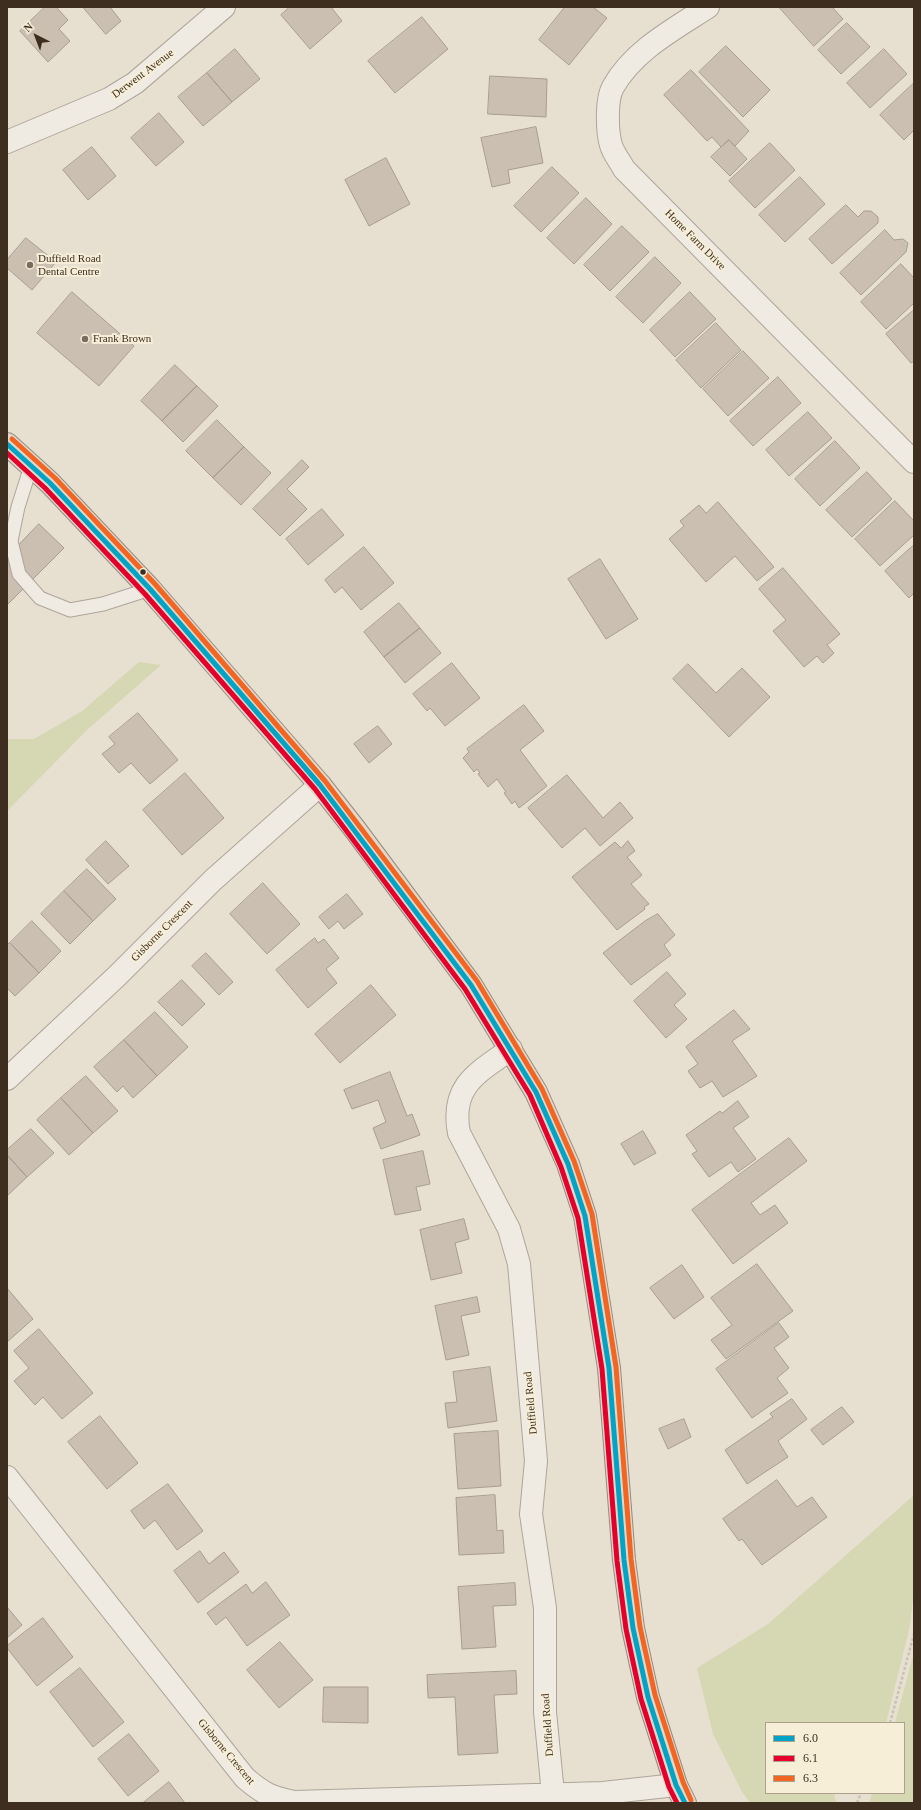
<!DOCTYPE html>
<html>
<head>
<meta charset="utf-8">
<style>
  body { margin:0 }
  #map { position:relative; width:921px; height:1810px; overflow:hidden; background:#e7e0d1; font-family:"Times New Roman",serif }
  canvas { display:block }
  .frame { position:absolute; inset:0; border:8px solid #3d2e20; pointer-events:none }
  .legend { position:absolute; left:765px; top:1722px; width:140px; height:72px; box-sizing:border-box; background:#f7eed8; border:1px solid #ada18e; margin:0; padding:5px 7px; list-style:none; font-size:12px; color:#3d2e20 }
  .legend li { display:flex; align-items:center; gap:8px; height:20px }
  .legend b { width:20px; border:1px solid #ada18e }
  .north { position:absolute; left:16px; top:16px; width:40px; height:40px; -webkit-text-stroke:3px #f7eed8; paint-order:stroke; rotate:318deg; font-size:11px; font-weight:700; line-height:16px; text-align:center; color:#3d2e20 }
  .north::after { content:''; display:block; margin:auto; width:14px; height:18px; background:#3d2e20; clip-path:polygon(50% 0,100% 100%,50% 72%,0 100%) }
</style>
</head>
<body>
<div id="map">
<canvas width="921" height="1810"></canvas>
<div class="frame"></div>
<ul class="legend">
<li><b style="height:5px;background:#03a3c5"></b>6.0</li>
<li><b style="height:5px;background:#e4002b"></b>6.1</li>
<li><b style="height:5px;background:#f26522"></b>6.3</li>
</ul>
<div class="north">N</div>
</div>
<script>
const context = document.querySelector('canvas').getContext('2d');
context.lineJoin = 'round';
function fill(path, color) {
  context.fillStyle = color;
  context.fill(path, 'evenodd');
}
function stroke(path, color, width, dash) {
  context.strokeStyle = color;
  context.lineWidth = width;
  context.lineCap = dash ? 'butt' : 'round';
  context.setLineDash(dash || []);
  context.stroke(path);
}
function drawText(font, color, halo, rows, align = 'center') {
  context.font = font + ' "Times New Roman",serif';
  context.lineWidth = 4;
  context.setLineDash([]);
  context.textBaseline = 'middle';
  context.strokeStyle = halo;
  context.fillStyle = color;
  for (const [text, x, y, turn = 0] of rows) {
    context.save();
    context.translate(x, y);
    context.rotate((+turn || 0) * Math.PI / 180);
    context.textAlign = isNaN(turn) ? turn : align;
    if (halo) context.strokeText(text, 0, 0);
    context.fillText(text, 0, 0);
    context.restore();
  }
}
const green = new Path2D(`
  M 139,662 L 161,665 L 87,730 L 7,811 L 7,739 L 34,739 L 82,711 Z
  M 914,1495 L 914,1588 L 910,1626 L 886,1723 L 766,1723 L 766,1793 L 834,1793 L 836,1803 L 750,1803 L 741,1790 L 713,1734 L 697,1668 L 768,1624 Z
  M 914,1652 L 914,1803 L 869,1803 L 872,1793 L 904,1793 L 904,1723 L 895,1723 Z`);
const building = new Path2D(`
  M 45,7 L 56,7 L 68,20 L 59,29 L 70,41 L 48,62 L 20,31 Z
  M 83,7 L 110,7 L 121,21 L 106,34 Z
  M 290,7 L 331,7 L 342,21 L 310,49 L 281,15 Z
  M 565,7 L 593,7 L 607,18 L 569,65 L 539,40 Z
  M 779,7 L 832,7 L 843,19 L 814,46 Z
  M 422,17 L 448,49 L 395,93 L 368,61 Z
  M 847,23 L 870,47 L 841,74 L 818,50 Z
  M 726,46 L 770,90 L 743,117 L 699,72 Z
  M 235,49 L 260,79 L 232,102 L 207,73 Z
  M 884,49 L 907,74 L 870,108 L 847,83 Z
  M 691,70 L 749,131 L 735,146 L 729,140 L 721,147 L 712,137 L 707,141 L 664,95 Z
  M 207,73 L 232,102 L 203,126 L 178,97 Z
  M 490,76 L 547,79 L 546,117 L 488,114 Z
  M 914,83 L 914,130 L 904,140 L 880,115 Z
  M 159,113 L 184,142 L 156,166 L 131,138 Z
  M 536,127 L 543,163 L 508,170 L 510,183 L 492,187 L 481,138 Z
  M 729,140 L 747,159 L 730,176 L 711,157 Z
  M 770,143 L 795,170 L 755,208 L 729,181 Z
  M 92,147 L 116,176 L 88,200 L 63,170 Z
  M 386,158 L 410,204 L 369,226 L 345,180 Z
  M 552,167 L 579,193 L 541,232 L 514,206 Z
  M 800,177 L 825,204 L 785,242 L 759,215 Z
  M 586,198 L 612,224 L 574,264 L 547,238 Z
  M 846,205 L 858,217 L 864,211 L 871,211 L 878,217 L 878,223 L 832,264 L 809,239 Z
  M 622,226 L 649,252 L 610,291 L 584,265 Z
  M 885,230 L 894,240 L 903,239 L 908,243 L 906,252 L 861,295 L 840,273 Z
  M 26,238 L 56,262 L 32,290 L 7,268 L 7,260 Z
  M 655,257 L 681,283 L 643,323 L 616,297 Z
  M 901,264 L 914,278 L 914,303 L 886,329 L 861,302 Z
  M 72,292 L 134,346 L 99,386 L 37,333 Z
  M 690,292 L 716,319 L 675,357 L 650,330 Z
  M 914,310 L 914,361 L 911,363 L 886,334 Z
  M 716,323 L 741,350 L 701,388 L 676,360 Z
  M 743,351 L 769,378 L 728,416 L 703,389 Z
  M 175,365 L 197,386 L 162,421 L 141,401 Z
  M 778,377 L 801,403 L 753,446 L 730,421 Z
  M 197,386 L 218,406 L 183,442 L 162,421 Z
  M 808,412 L 832,438 L 789,476 L 766,450 Z
  M 217,420 L 244,447 L 213,478 L 186,451 Z
  M 835,441 L 860,468 L 820,506 L 795,479 Z
  M 244,447 L 271,473 L 241,505 L 213,478 Z
  M 302,460 L 309,467 L 287,489 L 307,509 L 280,536 L 253,509 Z
  M 867,472 L 892,499 L 852,537 L 826,510 Z
  M 895,501 L 914,521 L 914,535 L 880,566 L 855,539 Z
  M 718,502 L 774,567 L 757,581 L 735,556 L 706,582 L 669,539 L 684,526 L 680,521 L 699,505 L 706,513 Z
  M 322,509 L 344,535 L 308,565 L 286,539 Z
  M 39,524 L 64,548 L 7,605 L 7,531 L 19,544 Z
  M 914,545 L 914,593 L 909,598 L 885,571 Z
  M 364,547 L 394,583 L 361,610 L 342,587 L 335,593 L 325,580 Z
  M 600,559 L 638,619 L 606,639 L 568,579 Z
  M 783,568 L 840,634 L 827,645 L 834,653 L 823,663 L 817,656 L 804,667 L 773,631 L 786,620 L 759,589 Z
  M 399,603 L 420,628 L 384,657 L 364,632 Z
  M 420,628 L 441,653 L 405,683 L 384,657 Z
  M 452,663 L 480,698 L 445,726 L 430,708 L 427,711 L 413,694 Z
  M 688,664 L 716,693 L 742,668 L 770,697 L 729,737 L 673,679 Z
  M 524,705 L 544,731 L 520,750 L 547,786 L 519,808 L 515,801 L 512,804 L 504,793 L 506,792 L 497,779 L 488,787 L 478,774 L 480,773 L 477,769 L 474,772 L 463,758 L 469,752 L 467,749 Z
  M 138,713 L 178,760 L 150,784 L 131,763 L 119,773 L 102,754 L 115,744 L 109,737 Z
  M 378,726 L 392,744 L 369,763 L 354,744 Z
  M 185,773 L 224,818 L 182,855 L 143,810 Z
  M 567,775 L 603,818 L 620,802 L 633,818 L 600,846 L 585,828 L 562,848 L 528,808 Z
  M 106,841 L 129,866 L 108,884 L 86,860 Z
  M 628,841 L 635,851 L 627,857 L 642,875 L 631,884 L 649,904 L 644,907 L 645,909 L 617,930 L 572,877 L 615,842 L 621,848 Z
  M 87,869 L 116,899 L 93,921 L 64,891 Z
  M 263,883 L 300,924 L 267,954 L 230,914 Z
  M 64,891 L 93,921 L 70,944 L 41,914 Z
  M 347,894 L 363,914 L 344,929 L 338,921 L 329,929 L 319,917 Z
  M 658,914 L 675,935 L 664,945 L 671,955 L 631,985 L 603,953 L 645,921 Z
  M 32,921 L 61,951 L 39,973 L 10,943 Z
  M 315,938 L 318,943 L 324,939 L 339,958 L 326,969 L 337,983 L 308,1008 L 276,970 Z
  M 10,943 L 39,973 L 15,996 L 7,988 L 7,945 Z
  M 206,953 L 233,982 L 219,995 L 192,966 Z
  M 667,972 L 686,994 L 674,1005 L 687,1019 L 666,1038 L 634,1001 Z
  M 182,980 L 205,1004 L 182,1026 L 158,1002 Z
  M 371,985 L 396,1015 L 340,1063 L 315,1034 Z
  M 734,1010 L 750,1029 L 732,1041 L 757,1076 L 723,1097 L 712,1081 L 700,1088 L 688,1071 L 698,1064 L 686,1047 Z
  M 155,1012 L 188,1047 L 157,1076 L 124,1040 Z
  M 124,1040 L 157,1076 L 133,1098 L 123,1086 L 117,1092 L 94,1067 Z
  M 390,1072 L 407,1116 L 412,1114 L 420,1135 L 381,1149 L 373,1128 L 386,1122 L 378,1100 L 352,1109 L 344,1090 Z
  M 86,1076 L 118,1111 L 93,1133 L 61,1098 Z
  M 61,1098 L 93,1133 L 69,1155 L 37,1120 Z
  M 738,1101 L 749,1117 L 733,1128 L 756,1159 L 738,1172 L 731,1162 L 709,1177 L 692,1154 L 697,1151 L 686,1135 L 720,1111 L 722,1113 Z
  M 31,1129 L 54,1153 L 27,1177 L 7,1155 L 7,1150 Z
  M 643,1131 L 656,1153 L 634,1165 L 621,1144 Z
  M 789,1138 L 807,1161 L 751,1203 L 760,1215 L 775,1205 L 788,1223 L 733,1264 L 692,1210 Z
  M 423,1151 L 430,1184 L 416,1187 L 421,1210 L 395,1215 L 383,1160 Z
  M 7,1155 L 27,1177 L 7,1196 Z
  M 464,1219 L 469,1239 L 455,1243 L 462,1273 L 431,1280 L 420,1230 Z
  M 757,1264 L 793,1311 L 726,1359 L 711,1340 L 732,1325 L 711,1298 Z
  M 682,1265 L 704,1297 L 674,1319 L 650,1288 Z
  M 7,1288 L 33,1319 L 7,1342 Z
  M 477,1297 L 480,1312 L 461,1316 L 469,1355 L 446,1360 L 435,1306 Z
  M 779,1323 L 789,1337 L 774,1348 L 789,1368 L 777,1378 L 788,1393 L 752,1418 L 716,1369 Z
  M 39,1329 L 93,1393 L 62,1419 L 43,1397 L 35,1405 L 14,1381 L 29,1368 L 14,1351 Z
  M 490,1367 L 497,1421 L 448,1428 L 445,1403 L 457,1402 L 453,1372 Z
  M 792,1399 L 807,1419 L 778,1441 L 788,1457 L 747,1484 L 725,1450 L 773,1417 L 770,1414 Z
  M 842,1407 L 854,1422 L 823,1445 L 811,1430 Z
  M 100,1416 L 138,1463 L 107,1489 L 68,1442 Z
  M 684,1419 L 691,1437 L 668,1449 L 659,1429 Z
  M 498,1431 L 501,1486 L 458,1489 L 454,1434 Z
  M 777,1480 L 797,1507 L 812,1497 L 827,1517 L 762,1565 L 742,1539 L 739,1541 L 723,1519 Z
  M 168,1484 L 203,1531 L 177,1550 L 155,1520 L 144,1529 L 131,1511 Z
  M 495,1495 L 497,1531 L 503,1530 L 504,1553 L 459,1555 L 456,1498 Z
  M 200,1551 L 209,1564 L 224,1552 L 239,1572 L 198,1603 L 174,1571 Z
  M 266,1582 L 290,1615 L 247,1646 L 226,1617 L 216,1625 L 207,1613 L 246,1584 L 252,1593 Z
  M 515,1583 L 516,1605 L 493,1606 L 496,1647 L 462,1649 L 458,1587 Z
  M 7,1607 L 22,1625 L 7,1638 Z
  M 43,1618 L 73,1657 L 37,1686 L 7,1648 L 7,1646 Z
  M 280,1642 L 313,1680 L 279,1708 L 247,1670 Z
  M 80,1668 L 124,1722 L 93,1747 L 50,1692 Z
  M 516,1671 L 517,1694 L 494,1695 L 498,1753 L 458,1755 L 455,1697 L 428,1698 L 427,1675 Z
  M 324,1687 L 368,1687 L 368,1723 L 323,1722 Z
  M 129,1734 L 159,1771 L 128,1796 L 98,1759 Z
  M 169,1782 L 185,1803 L 143,1803 Z`);
const path = new Path2D(`
  M 890,1723 L 914,1634
  M 857,1803 L 861,1793`);
const service = new Path2D(`
  M 31,466 L 18,507 L 11,541 L 19,574 L 40,598 L 70,610 L 103,604 L 150,589`);
const minor = new Path2D(`
  M 708,7 C 674,29 633,51 613,87 C 606,99 607,132 611,145 C 613,153 620,161 624,169 L 914,462
  M 7,142 L 109,99 L 135,83 L 224,7
  M 511,1049 C 477,1073 450,1086 459,1133 L 509,1229 L 519,1264 L 536,1461 L 531,1514 L 545,1608 L 545,1712 L 553,1794
  M 7,1079 L 117,976 L 213,880 L 320,785
  M 7,1477 L 245,1778 C 264,1794 270,1797 294,1802 L 603,1793 L 676,1785`);
const trunk = new Path2D(`
  M 7,444 L 50,483 L 150,589 L 320,785 L 354,828 L 471,985 L 536,1092 L 568,1164 L 585,1216 L 609,1368 L 624,1560 L 633,1628 L 648,1697 L 676,1785 L 685,1803`);
const bus1 = new Path2D(`
  M 7,444 L 50,483 L 150,589 L 320,785 L 471,985 L 536,1092 L 568,1164 L 585,1216 L 609,1368 L 624,1560 L 633,1628 L 648,1697 L 676,1785 L 685,1803`);
const bus2 = new Path2D(`
  M 7,453 L 45,488 L 145,594 L 315,789 L 465,989 L 530,1095 L 561,1167 L 578,1218 L 602,1369 L 617,1561 L 626,1629 L 641,1699 L 669,1787 L 677,1803`);
const bus3 = new Path2D(`
  M 12,439 L 55,478 L 155,584 L 325,781 L 477,981 L 542,1089 L 574,1161 L 592,1214 L 616,1367 L 631,1559 L 640,1627 L 655,1695 L 683,1782 L 691,1800`);
const markers = [
  [30,265,4,"#786c5e"],
  [85,339,4,"#786c5e"],
  [143,572,3.5,"#3d2e20"]
];
const streetNames = [
  ["Derwent Avenue",143,74,-37],
  ["Home Farm Drive",695,240,45],
  ["Gisborne Crescent",162,931,-45],
  ["Duffield Road",531,1403,-95],
  ["Duffield Road",548,1725,-94],
  ["Gisborne Crescent",226,1752,50]
];
const poiNames = [
  ["Duffield Road",38,259],
  ["Dental Centre",38,272],
  ["Frank Brown",93,339]
];
fill(green, '#d6d7b3');
fill(building, '#cbbfb2');
stroke(building, '#a89c90', 1);
stroke(service, '#ada599', 15);
stroke(minor, '#ada599', 24);
stroke(trunk, '#928b80', 24);
stroke(path, '#c8c2b9', 2.5, [3, 2]);
stroke(service, '#efebe3', 13);
stroke(minor, '#efebe3', 22);
stroke(trunk, '#e0d9cb', 22);
stroke(bus1, '#03a3c5', 5);
stroke(bus2, '#e4002b', 5);
stroke(bus3, '#f26522', 5);
for (const [x, y, r, color] of markers) {
  const dot = new Path2D();
  dot.arc(x, y, r, 0, 2 * Math.PI);
  context.fillStyle = color;
  context.fill(dot);
  stroke(dot, '#f7eed8', 1.5);
}
drawText('11px', '#3d2e20', '#f7eed8', streetNames);
drawText('11px', '#3d2e20', '#f7eed8', poiNames, 'left');
</script>
</body>
</html>
